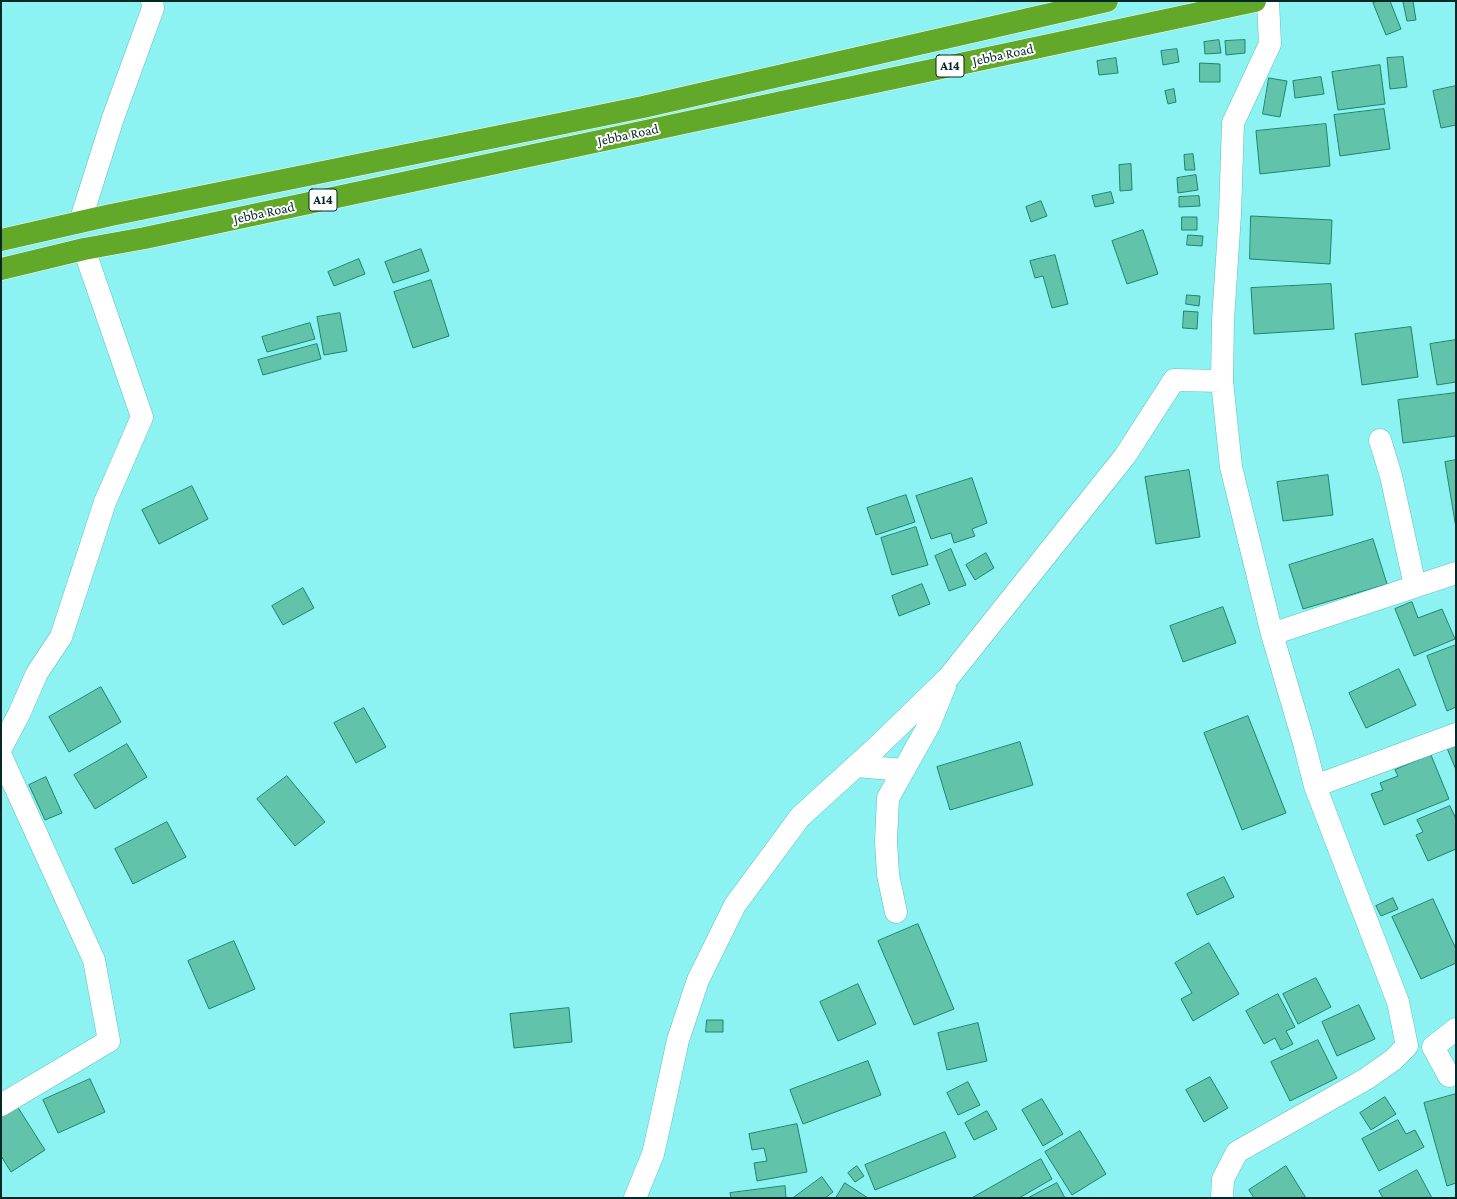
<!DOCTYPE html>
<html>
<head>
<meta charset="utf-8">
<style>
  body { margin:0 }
  #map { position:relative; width:1457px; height:1199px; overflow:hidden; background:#8cf3f2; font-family:"Crimson Pro",serif }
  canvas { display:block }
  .frame { position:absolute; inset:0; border:2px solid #042727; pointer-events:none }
</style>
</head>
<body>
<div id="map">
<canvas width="1457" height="1199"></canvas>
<div class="frame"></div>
</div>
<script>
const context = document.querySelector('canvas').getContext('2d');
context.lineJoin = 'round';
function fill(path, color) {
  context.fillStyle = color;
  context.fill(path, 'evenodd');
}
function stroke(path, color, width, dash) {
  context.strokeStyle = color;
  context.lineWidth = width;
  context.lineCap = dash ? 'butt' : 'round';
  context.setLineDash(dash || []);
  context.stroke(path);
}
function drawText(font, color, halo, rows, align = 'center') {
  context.font = font + ' "Crimson Pro",serif';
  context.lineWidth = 4;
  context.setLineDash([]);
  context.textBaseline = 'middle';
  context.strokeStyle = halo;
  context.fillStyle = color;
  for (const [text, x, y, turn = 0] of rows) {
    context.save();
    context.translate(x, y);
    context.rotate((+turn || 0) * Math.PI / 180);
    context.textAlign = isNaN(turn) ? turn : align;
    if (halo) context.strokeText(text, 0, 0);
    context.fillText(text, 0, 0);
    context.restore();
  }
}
const building = new Path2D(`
  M 1379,1 L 1390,1 L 1401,29 L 1386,35 L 1373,3 Z
  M 1413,1 L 1416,20 L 1407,21 L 1403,2 Z
  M 1219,40 L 1221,53 L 1205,54 L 1204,42 Z
  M 1245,40 L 1245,53 L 1226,55 L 1225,41 Z
  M 1177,49 L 1179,62 L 1163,65 L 1161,51 Z
  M 1403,57 L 1407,87 L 1390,89 L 1387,58 Z
  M 1116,58 L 1118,73 L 1099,75 L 1097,61 Z
  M 1200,63 L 1220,64 L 1220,82 L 1200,82 Z
  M 1380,65 L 1385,104 L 1338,110 L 1332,72 Z
  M 1321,77 L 1324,94 L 1295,98 L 1293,81 Z
  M 1269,78 L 1287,81 L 1280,117 L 1263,114 Z
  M 1456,86 L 1456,125 L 1441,128 L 1433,91 Z
  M 1174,89 L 1176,102 L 1168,104 L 1165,91 Z
  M 1384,109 L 1390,149 L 1340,156 L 1334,115 Z
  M 1326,124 L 1330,166 L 1260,174 L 1256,131 Z
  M 1193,154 L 1195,170 L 1185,170 L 1184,155 Z
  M 1131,164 L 1132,190 L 1120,191 L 1119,165 Z
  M 1196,175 L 1198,190 L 1178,193 L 1177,178 Z
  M 1111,192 L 1114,203 L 1095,207 L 1092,196 Z
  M 1199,196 L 1200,206 L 1179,207 L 1179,197 Z
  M 1041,201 L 1047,216 L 1031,222 L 1026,207 Z
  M 1251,216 L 1332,220 L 1330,264 L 1250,259 Z
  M 1182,217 L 1197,217 L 1197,230 L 1182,230 Z
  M 1143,230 L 1158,274 L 1127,284 L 1112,241 Z
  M 1188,235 L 1203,236 L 1202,246 L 1187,245 Z
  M 421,249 L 429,271 L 393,283 L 385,262 Z
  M 1055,255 L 1068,304 L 1052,308 L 1043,276 L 1035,278 L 1030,261 Z
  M 359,259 L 365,274 L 334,286 L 328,272 Z
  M 431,280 L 449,336 L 413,348 L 394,292 Z
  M 1331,284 L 1334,329 L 1254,334 L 1251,288 Z
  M 1187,295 L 1200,296 L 1199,306 L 1186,304 Z
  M 1184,311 L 1198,312 L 1197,329 L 1183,328 Z
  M 340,313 L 347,351 L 324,355 L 317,317 Z
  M 310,323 L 315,339 L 267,352 L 262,337 Z
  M 1411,327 L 1418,377 L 1362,385 L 1355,334 Z
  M 1456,340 L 1456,382 L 1437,385 L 1430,344 Z
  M 317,344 L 321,359 L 263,375 L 258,360 Z
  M 1456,393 L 1456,436 L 1403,443 L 1398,400 Z
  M 1456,460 L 1456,528 L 1445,462 Z
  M 1189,470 L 1200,537 L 1156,544 L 1145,477 Z
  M 1328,475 L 1333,515 L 1283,521 L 1277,482 Z
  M 972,478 L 987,523 L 972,529 L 975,536 L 954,543 L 951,533 L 931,539 L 916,496 Z
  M 192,486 L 208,519 L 159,544 L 142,510 Z
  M 906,495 L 915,522 L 876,535 L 867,508 Z
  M 916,527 L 928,565 L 892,575 L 881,538 Z
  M 1373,539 L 1387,584 L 1303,609 L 1289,565 Z
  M 951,549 L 966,585 L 949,591 L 935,556 Z
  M 986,553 L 994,568 L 975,580 L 966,565 Z
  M 922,584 L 930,604 L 899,616 L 892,596 Z
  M 303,588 L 314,608 L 283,625 L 272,606 Z
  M 1412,602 L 1418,618 L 1442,609 L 1455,639 L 1414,656 L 1395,609 Z
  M 1223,607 L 1236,643 L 1183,662 L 1170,626 Z
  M 1456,645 L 1456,707 L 1447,711 L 1427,656 Z
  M 1399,669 L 1416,705 L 1366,728 L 1349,693 Z
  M 101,687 L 121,722 L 69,752 L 49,717 Z
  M 364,708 L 386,747 L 356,763 L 334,723 Z
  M 1248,716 L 1286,813 L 1242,830 L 1204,733 Z
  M 1020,742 L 1033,785 L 950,810 L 937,767 Z
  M 127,744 L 147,777 L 95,809 L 74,775 Z
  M 1456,745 L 1456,770 L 1447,748 Z
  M 1431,755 L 1449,799 L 1384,825 L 1371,794 L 1383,790 L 1380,783 L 1398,776 L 1395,770 Z
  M 287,776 L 325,822 L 295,846 L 257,799 Z
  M 46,777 L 62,813 L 45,820 L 29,785 Z
  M 1450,806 L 1456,819 L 1456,849 L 1428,861 L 1416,835 L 1423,832 L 1417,820 Z
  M 167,822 L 186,857 L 133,884 L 115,849 Z
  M 1224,877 L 1234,897 L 1197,915 L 1187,894 Z
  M 1393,898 L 1398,909 L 1381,916 L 1376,906 Z
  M 1433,899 L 1456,949 L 1456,963 L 1421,979 L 1392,917 Z
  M 918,924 L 954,1009 L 914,1025 L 878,941 Z
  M 234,941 L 255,989 L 209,1009 L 188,961 Z
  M 1209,943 L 1239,994 L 1193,1021 L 1181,999 L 1192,993 L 1175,963 Z
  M 1316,978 L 1331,1007 L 1298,1024 L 1283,994 Z
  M 858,984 L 876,1024 L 838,1041 L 820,1002 Z
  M 1278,994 L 1295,1027 L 1286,1031 L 1293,1044 L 1281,1050 L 1275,1038 L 1264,1044 L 1246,1011 Z
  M 1359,1005 L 1375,1039 L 1337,1056 L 1322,1022 Z
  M 569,1008 L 572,1042 L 514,1048 L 510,1014 Z
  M 707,1020 L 723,1020 L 723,1032 L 706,1032 Z
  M 978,1023 L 987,1061 L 947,1070 L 938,1033 Z
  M 1318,1040 L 1337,1078 L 1290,1101 L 1271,1062 Z
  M 868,1061 L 881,1095 L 803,1124 L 790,1090 Z
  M 1210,1077 L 1228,1108 L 1204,1122 L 1186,1090 Z
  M 90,1079 L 105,1112 L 58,1133 L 43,1100 Z
  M 968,1082 L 980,1105 L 958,1115 L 947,1093 Z
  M 1456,1094 L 1456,1183 L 1447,1186 L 1424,1103 Z
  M 1385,1097 L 1396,1114 L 1371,1130 L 1360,1113 Z
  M 1042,1099 L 1063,1134 L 1043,1146 L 1022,1110 Z
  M 17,1106 L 45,1150 L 11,1172 L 1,1156 L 1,1116 Z
  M 987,1111 L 997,1129 L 974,1140 L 965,1123 Z
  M 1398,1120 L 1406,1134 L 1415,1130 L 1424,1147 L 1379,1171 L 1362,1139 Z
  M 797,1124 L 807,1172 L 757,1181 L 754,1163 L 767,1161 L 764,1148 L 752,1150 L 749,1134 Z
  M 1080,1131 L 1106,1174 L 1072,1195 L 1045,1152 Z
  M 945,1132 L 956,1157 L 875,1190 L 865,1165 Z
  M 1041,1159 L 1052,1179 L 1019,1198 L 972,1198 Z
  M 857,1166 L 864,1176 L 855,1182 L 848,1173 Z
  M 1286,1166 L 1306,1198 L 1254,1198 L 1249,1190 Z
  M 1417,1170 L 1432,1198 L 1383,1198 L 1379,1191 Z
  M 822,1177 L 833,1192 L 825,1198 L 793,1198 Z
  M 845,1183 L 868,1198 L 836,1198 Z
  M 1057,1183 L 1065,1198 L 1028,1198 Z
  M 785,1186 L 786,1198 L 731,1198 L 730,1193 Z`);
const minor = new Path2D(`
  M 80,222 L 113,118 L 153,8 L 152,1
  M 1380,440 L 1391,476 L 1415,586
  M 1272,634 L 1456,573
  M 1,748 L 19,714 L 37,673 L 61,637 L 105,502 L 142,417 L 84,249
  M 1,756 L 94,960 L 109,1041 L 1,1105
  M 857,766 L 903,770
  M 1315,786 L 1456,734
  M 896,912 L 888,875 L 886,841 L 888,798 L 929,725 L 945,686
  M 1449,1076 L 1433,1047 L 1456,1029
  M 635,1198 L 653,1154 L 660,1123 L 678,1040 L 698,980 L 735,905 L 800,817 L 878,746 L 948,678 L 1125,456 L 1174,380 L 1222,381
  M 1222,1198 L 1223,1179 L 1237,1152 L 1366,1079 L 1393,1060 L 1407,1046 L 1398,1002 L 1315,786 L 1304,743 L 1272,634 L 1231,467 L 1222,381 L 1223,320 L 1230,214 L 1233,123 L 1270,44 L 1268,1`);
const highway = new Path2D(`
  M 1,240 L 111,215 L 643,107 L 1107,1
  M 1,269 L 84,249 L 145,238 L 1255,1`);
const shields = [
  [950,66,28],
  [323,200,28]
];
const shieldNames = [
  ["A14",950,66],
  ["A14",323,200]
];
const streetNames = [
  ["Jebba Road",1003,55,-12],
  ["Jebba Road",628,135,-12],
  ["Jebba Road",264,213,-12]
];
fill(building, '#61c3aa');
stroke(building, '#1c846e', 1);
stroke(minor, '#59c1c0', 23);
stroke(highway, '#fff', 23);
stroke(minor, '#fff', 22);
stroke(highway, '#62a929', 22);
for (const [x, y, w] of shields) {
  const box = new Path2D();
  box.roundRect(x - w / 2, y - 11, w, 22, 3);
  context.fillStyle = '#fff';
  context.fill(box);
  stroke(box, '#042727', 1);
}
drawText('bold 13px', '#042727', null, shieldNames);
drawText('14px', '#042727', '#fff', streetNames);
</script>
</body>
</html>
